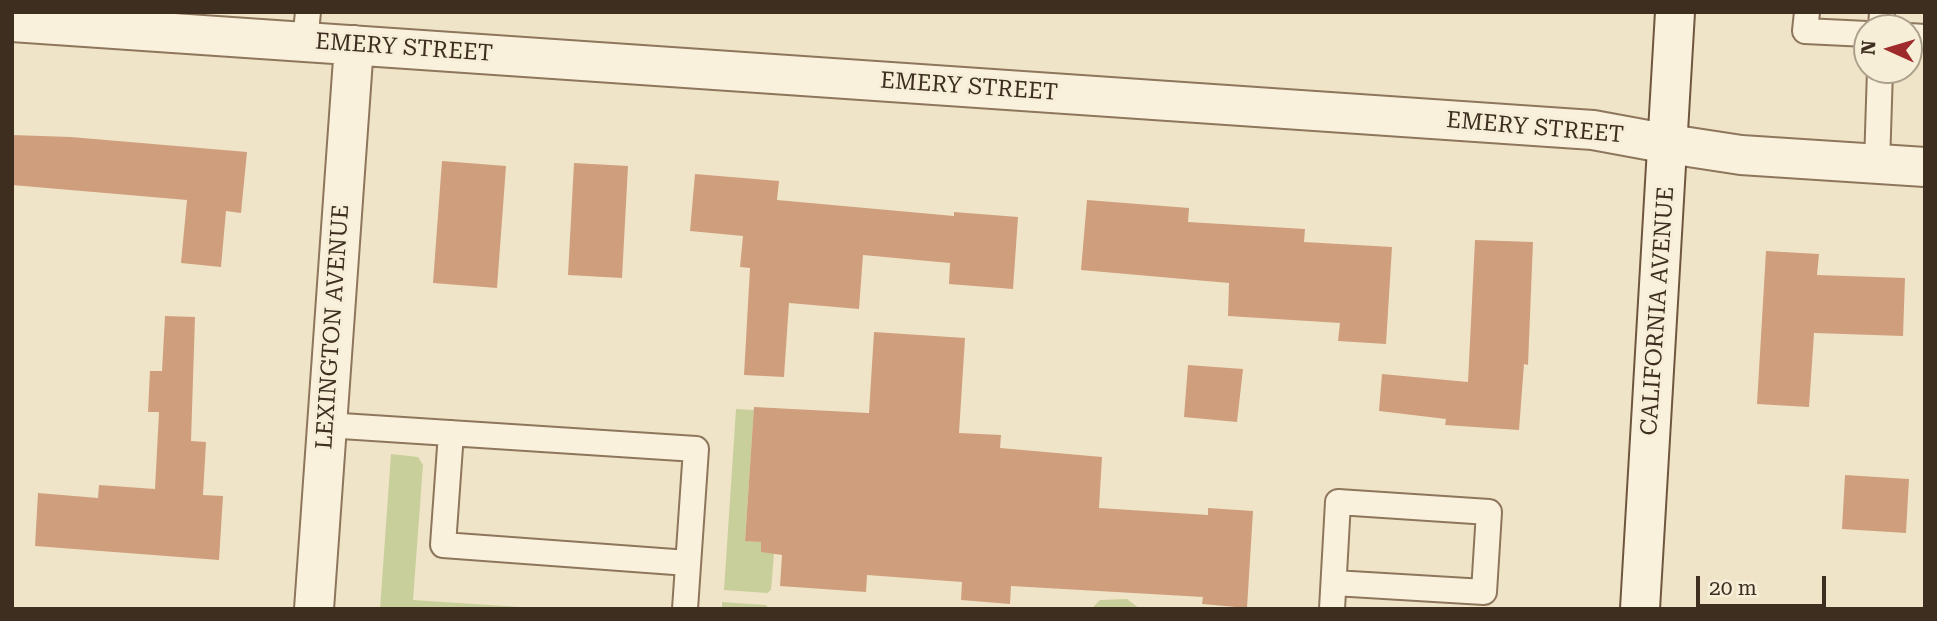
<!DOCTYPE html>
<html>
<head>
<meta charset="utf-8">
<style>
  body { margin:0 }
  #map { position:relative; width:1937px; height:621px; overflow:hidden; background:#f0e4c8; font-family:"Roboto Serif",serif }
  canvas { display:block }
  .frame { position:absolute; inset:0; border:14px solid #3d2e20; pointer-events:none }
  .north { position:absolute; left:1853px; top:14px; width:70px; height:70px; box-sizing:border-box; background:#f7eed8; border:2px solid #ada18e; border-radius:50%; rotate:274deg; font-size:19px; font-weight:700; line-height:28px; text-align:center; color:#3d2e20 }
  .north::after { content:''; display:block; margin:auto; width:24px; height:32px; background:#9e2a2b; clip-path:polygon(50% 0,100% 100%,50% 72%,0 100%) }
  .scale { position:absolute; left:1696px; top:576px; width:130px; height:32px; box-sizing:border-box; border:4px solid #3d2e20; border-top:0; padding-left:9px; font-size:21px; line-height:24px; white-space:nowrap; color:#3d2e20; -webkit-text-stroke:5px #f7eed8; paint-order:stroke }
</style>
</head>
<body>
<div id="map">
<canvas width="1937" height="621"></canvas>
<div class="frame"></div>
<div class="north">N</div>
<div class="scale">20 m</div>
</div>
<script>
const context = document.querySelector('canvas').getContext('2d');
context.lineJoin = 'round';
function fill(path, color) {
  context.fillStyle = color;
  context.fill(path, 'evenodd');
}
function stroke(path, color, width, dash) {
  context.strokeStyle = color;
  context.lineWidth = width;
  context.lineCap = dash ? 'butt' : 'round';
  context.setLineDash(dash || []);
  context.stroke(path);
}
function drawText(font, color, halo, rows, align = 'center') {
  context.font = font + ' "Roboto Serif",serif';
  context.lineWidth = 6;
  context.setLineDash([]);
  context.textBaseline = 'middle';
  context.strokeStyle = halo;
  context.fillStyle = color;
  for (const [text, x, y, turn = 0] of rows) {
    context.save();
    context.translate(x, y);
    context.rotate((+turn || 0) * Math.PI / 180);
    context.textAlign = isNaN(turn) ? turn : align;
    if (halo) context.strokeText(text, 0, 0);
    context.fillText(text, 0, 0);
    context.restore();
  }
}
const green = new Path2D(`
  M 736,409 L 754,410 L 745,540 L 761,542 L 774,554 L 771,590 L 767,593 L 724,590 Z
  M 391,454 L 418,457 L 423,465 L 413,600 L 550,609 L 380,609 Z
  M 1127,599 L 1140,609 L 1091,609 L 1100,600 Z
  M 722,602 L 766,605 L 769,609 L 722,609 Z`);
const building = new Path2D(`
  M 12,135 L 71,137 L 247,152 L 241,213 L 226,211 L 221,267 L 181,263 L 187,200 L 12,185 Z
  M 442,161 L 506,166 L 497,288 L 433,283 Z
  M 574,163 L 628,166 L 622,278 L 568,275 Z
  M 695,174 L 779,181 L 777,200 L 954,216 L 954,212 L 1018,217 L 1013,289 L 949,284 L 950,263 L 863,255 L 859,309 L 789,303 L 784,377 L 744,375 L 750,268 L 740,267 L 743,236 L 690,231 Z
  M 1087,200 L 1189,208 L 1188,222 L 1305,229 L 1304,242 L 1392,247 L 1386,344 L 1338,341 L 1340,323 L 1228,316 L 1229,283 L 1081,270 Z
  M 1475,240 L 1533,242 L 1528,365 L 1524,364 L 1519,430 L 1445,425 L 1446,419 L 1379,411 L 1382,374 L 1468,382 Z
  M 1766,251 L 1819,254 L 1817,275 L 1905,278 L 1903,336 L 1814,333 L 1809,407 L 1757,404 Z
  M 165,316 L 195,317 L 191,441 L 206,442 L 203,495 L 223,496 L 219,560 L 35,546 L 38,493 L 98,498 L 99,485 L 155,489 L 159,412 L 148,412 L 150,371 L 162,371 Z
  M 874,332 L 965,338 L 959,433 L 1001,435 L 1000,448 L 1102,457 L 1099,508 L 1208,515 L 1208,508 L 1253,511 L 1247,608 L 1202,604 L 1203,597 L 1011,586 L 1010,604 L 961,600 L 962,582 L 867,575 L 866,592 L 780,586 L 782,555 L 761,552 L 761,542 L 745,541 L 754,407 L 869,413 Z
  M 1188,365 L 1243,369 L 1237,422 L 1184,417 Z
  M 1845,475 L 1909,479 L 1906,533 L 1842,529 Z`);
const lane = new Path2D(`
  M 1807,12 L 1805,31 L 1867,34
  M 1881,28 L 1882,12
  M 1909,36 L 1925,37
  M 305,41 L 308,12
  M 1877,164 L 1880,70
  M 326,425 L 696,449 L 685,609
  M 451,433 L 443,545 L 688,563
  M 1332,609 L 1338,502 L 1489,512 L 1484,592 L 1334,583`);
const street = new Path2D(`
  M 12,22 L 1593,130 L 1669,144 L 1741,155 L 1925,167
  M 314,609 L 354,45`);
const secondary = new Path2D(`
  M 1640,609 L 1675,12`);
const streetNames = [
  ["EMERY STREET",404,48,4],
  ["EMERY STREET",969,87,4],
  ["EMERY STREET",1535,128,5],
  ["CALIFORNIA AVENUE",1658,311,-86],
  ["LEXINGTON AVENUE",333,327,-86]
];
fill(green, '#c9cf9b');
fill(building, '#cf9f7d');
stroke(lane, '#8d765c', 28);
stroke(street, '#8d765c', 42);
stroke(secondary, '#6f573f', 42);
stroke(lane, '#faf1dc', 24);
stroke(street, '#faf1dc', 38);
stroke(secondary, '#faf1dc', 38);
drawText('23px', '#3d2e20', '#f7eed8', streetNames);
</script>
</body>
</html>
